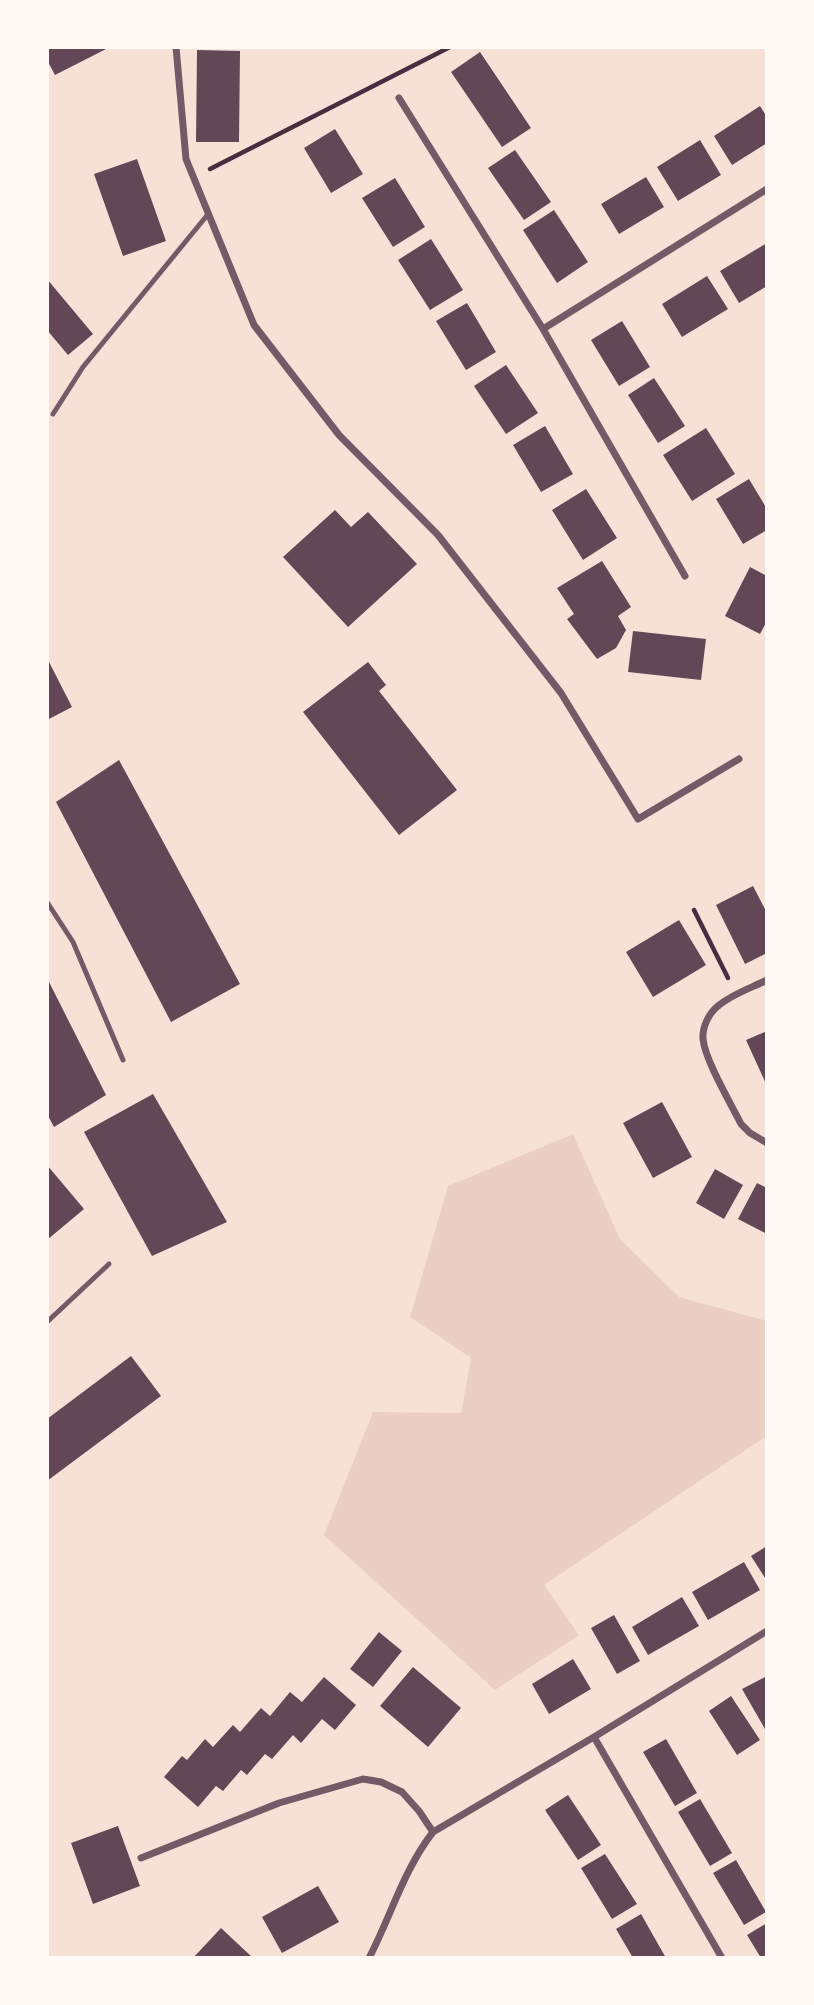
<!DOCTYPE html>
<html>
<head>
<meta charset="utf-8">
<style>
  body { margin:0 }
  #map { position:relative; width:814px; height:2005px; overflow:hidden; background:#f7e1d7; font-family:"Exo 2",sans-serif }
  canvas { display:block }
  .frame { position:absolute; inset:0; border:49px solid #fffaf5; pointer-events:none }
</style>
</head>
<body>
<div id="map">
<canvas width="814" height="2005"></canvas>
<div class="frame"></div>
</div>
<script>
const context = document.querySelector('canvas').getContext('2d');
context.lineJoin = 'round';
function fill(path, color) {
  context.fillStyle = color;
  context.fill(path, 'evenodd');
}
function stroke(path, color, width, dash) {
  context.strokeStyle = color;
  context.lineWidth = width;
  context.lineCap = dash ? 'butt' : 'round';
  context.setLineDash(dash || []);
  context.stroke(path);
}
const green = new Path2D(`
  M 573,1134 L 620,1239 L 679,1297 L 767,1321 L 767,1436 L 544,1585 L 579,1635 L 495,1690 L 324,1535 L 373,1412 L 461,1413 L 471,1358 L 410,1317 L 448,1186 Z`);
const building = new Path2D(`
  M 47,47 L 110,47 L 55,75 L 47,60 Z
  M 197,50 L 240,51 L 239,142 L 196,142 Z
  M 480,52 L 531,128 L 502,147 L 451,72 Z
  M 760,106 L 767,117 L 767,143 L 732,165 L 714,136 Z
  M 335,129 L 363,174 L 331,193 L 304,148 Z
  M 700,140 L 721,175 L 678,201 L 657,167 Z
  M 515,150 L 551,202 L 524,220 L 488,168 Z
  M 137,159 L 166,241 L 123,256 L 94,174 Z
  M 646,177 L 664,207 L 619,234 L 601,204 Z
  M 395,178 L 425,227 L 393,247 L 362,198 Z
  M 554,210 L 588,262 L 557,283 L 523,230 Z
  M 431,239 L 463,290 L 430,310 L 398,260 Z
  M 767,243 L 767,286 L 739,303 L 720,271 Z
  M 707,276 L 728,309 L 682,337 L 662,304 Z
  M 47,279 L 93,334 L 68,355 L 47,330 Z
  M 467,303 L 496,352 L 466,370 L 436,321 Z
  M 622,321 L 650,367 L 619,386 L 591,340 Z
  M 506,365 L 538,413 L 506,434 L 474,386 Z
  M 654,378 L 685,426 L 658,443 L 628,395 Z
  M 545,426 L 573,474 L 541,492 L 513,445 Z
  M 706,428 L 735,474 L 692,501 L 663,455 Z
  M 749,479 L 767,509 L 767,530 L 743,544 L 716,499 Z
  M 586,489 L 617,538 L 583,560 L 552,510 Z
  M 335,510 L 351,527 L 368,512 L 417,564 L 348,627 L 283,557 Z
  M 602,561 L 631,607 L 618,616 L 626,630 L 616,648 L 597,659 L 567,619 L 574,614 L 557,588 Z
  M 750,567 L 767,576 L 767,621 L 760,634 L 725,616 Z
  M 633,631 L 706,639 L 701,680 L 628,672 Z
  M 47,658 L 72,707 L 47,720 Z
  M 368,662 L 386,685 L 379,691 L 457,790 L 399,835 L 303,712 Z
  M 119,760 L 240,984 L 171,1022 L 56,802 Z
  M 753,886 L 767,913 L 767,953 L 745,964 L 716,905 Z
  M 679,920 L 706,965 L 653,997 L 626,952 Z
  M 47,978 L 106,1095 L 54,1127 L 47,1114 Z
  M 767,1031 L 767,1086 L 746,1040 Z
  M 153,1094 L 227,1222 L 152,1256 L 84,1132 Z
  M 662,1102 L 692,1157 L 653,1178 L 623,1123 Z
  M 47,1165 L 84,1209 L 47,1240 Z
  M 715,1169 L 743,1185 L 724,1219 L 696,1203 Z
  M 757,1183 L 767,1188 L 767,1234 L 738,1219 Z
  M 131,1356 L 161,1396 L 47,1481 L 47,1419 Z
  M 767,1546 L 767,1581 L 751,1556 Z
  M 744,1562 L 760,1590 L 708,1620 L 692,1592 Z
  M 682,1597 L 699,1626 L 648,1655 L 632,1627 Z
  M 614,1615 L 640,1661 L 617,1674 L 591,1628 Z
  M 379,1632 L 402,1651 L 373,1687 L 350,1669 Z
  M 573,1659 L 591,1689 L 549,1714 L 532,1684 Z
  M 413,1667 L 461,1708 L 428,1747 L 380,1706 Z
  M 767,1676 L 767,1728 L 765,1729 L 742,1689 Z
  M 324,1677 L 356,1705 L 335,1730 L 322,1719 L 301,1743 L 293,1735 L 272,1759 L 265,1754 L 247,1775 L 241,1770 L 223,1791 L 216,1786 L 198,1807 L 164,1777 L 182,1756 L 187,1760 L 205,1739 L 213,1747 L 233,1725 L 240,1732 L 261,1708 L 270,1716 L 290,1692 L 302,1702 Z
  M 731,1696 L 760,1740 L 737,1755 L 709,1711 Z
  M 666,1739 L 697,1793 L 675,1806 L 643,1752 Z
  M 568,1795 L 601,1845 L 578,1860 L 545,1810 Z
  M 700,1799 L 732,1853 L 710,1866 L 678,1812 Z
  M 118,1826 L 140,1886 L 93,1904 L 71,1843 Z
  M 605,1854 L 637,1904 L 612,1919 L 581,1868 Z
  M 736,1860 L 766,1912 L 744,1925 L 713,1873 Z
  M 318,1886 L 339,1922 L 282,1953 L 262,1917 Z
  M 641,1914 L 666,1958 L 633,1958 L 616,1929 Z
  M 767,1923 L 767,1958 L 761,1958 L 747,1935 Z
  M 221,1928 L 253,1958 L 193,1958 Z`);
const path = new Path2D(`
  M 210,169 L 450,47
  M 694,910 L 728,978`);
const service = new Path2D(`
  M 53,414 L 83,367 L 209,213
  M 47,902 L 73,942 L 123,1060
  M 47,1322 L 109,1264`);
const minor = new Path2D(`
  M 176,47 L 186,159 L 254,325 L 339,435 L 438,535 L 561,693 L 638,819 L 739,759
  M 399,98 L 543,329 L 685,576
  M 543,329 L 767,189
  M 767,980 C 751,988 732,994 718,1006 C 709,1013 702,1027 703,1039 C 705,1060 731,1104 741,1124 L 750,1133 L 767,1143
  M 594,1737 L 722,1958
  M 141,1858 L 279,1803 L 363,1779 L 381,1782 L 402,1792 L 419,1811 L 433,1832
  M 369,1958 C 391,1916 404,1869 433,1832 L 594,1737 L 767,1631`);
fill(green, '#ebcfc5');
fill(building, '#644757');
stroke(path, '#4a2c40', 4.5);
stroke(service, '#755966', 5);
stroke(minor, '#755966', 7);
</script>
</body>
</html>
